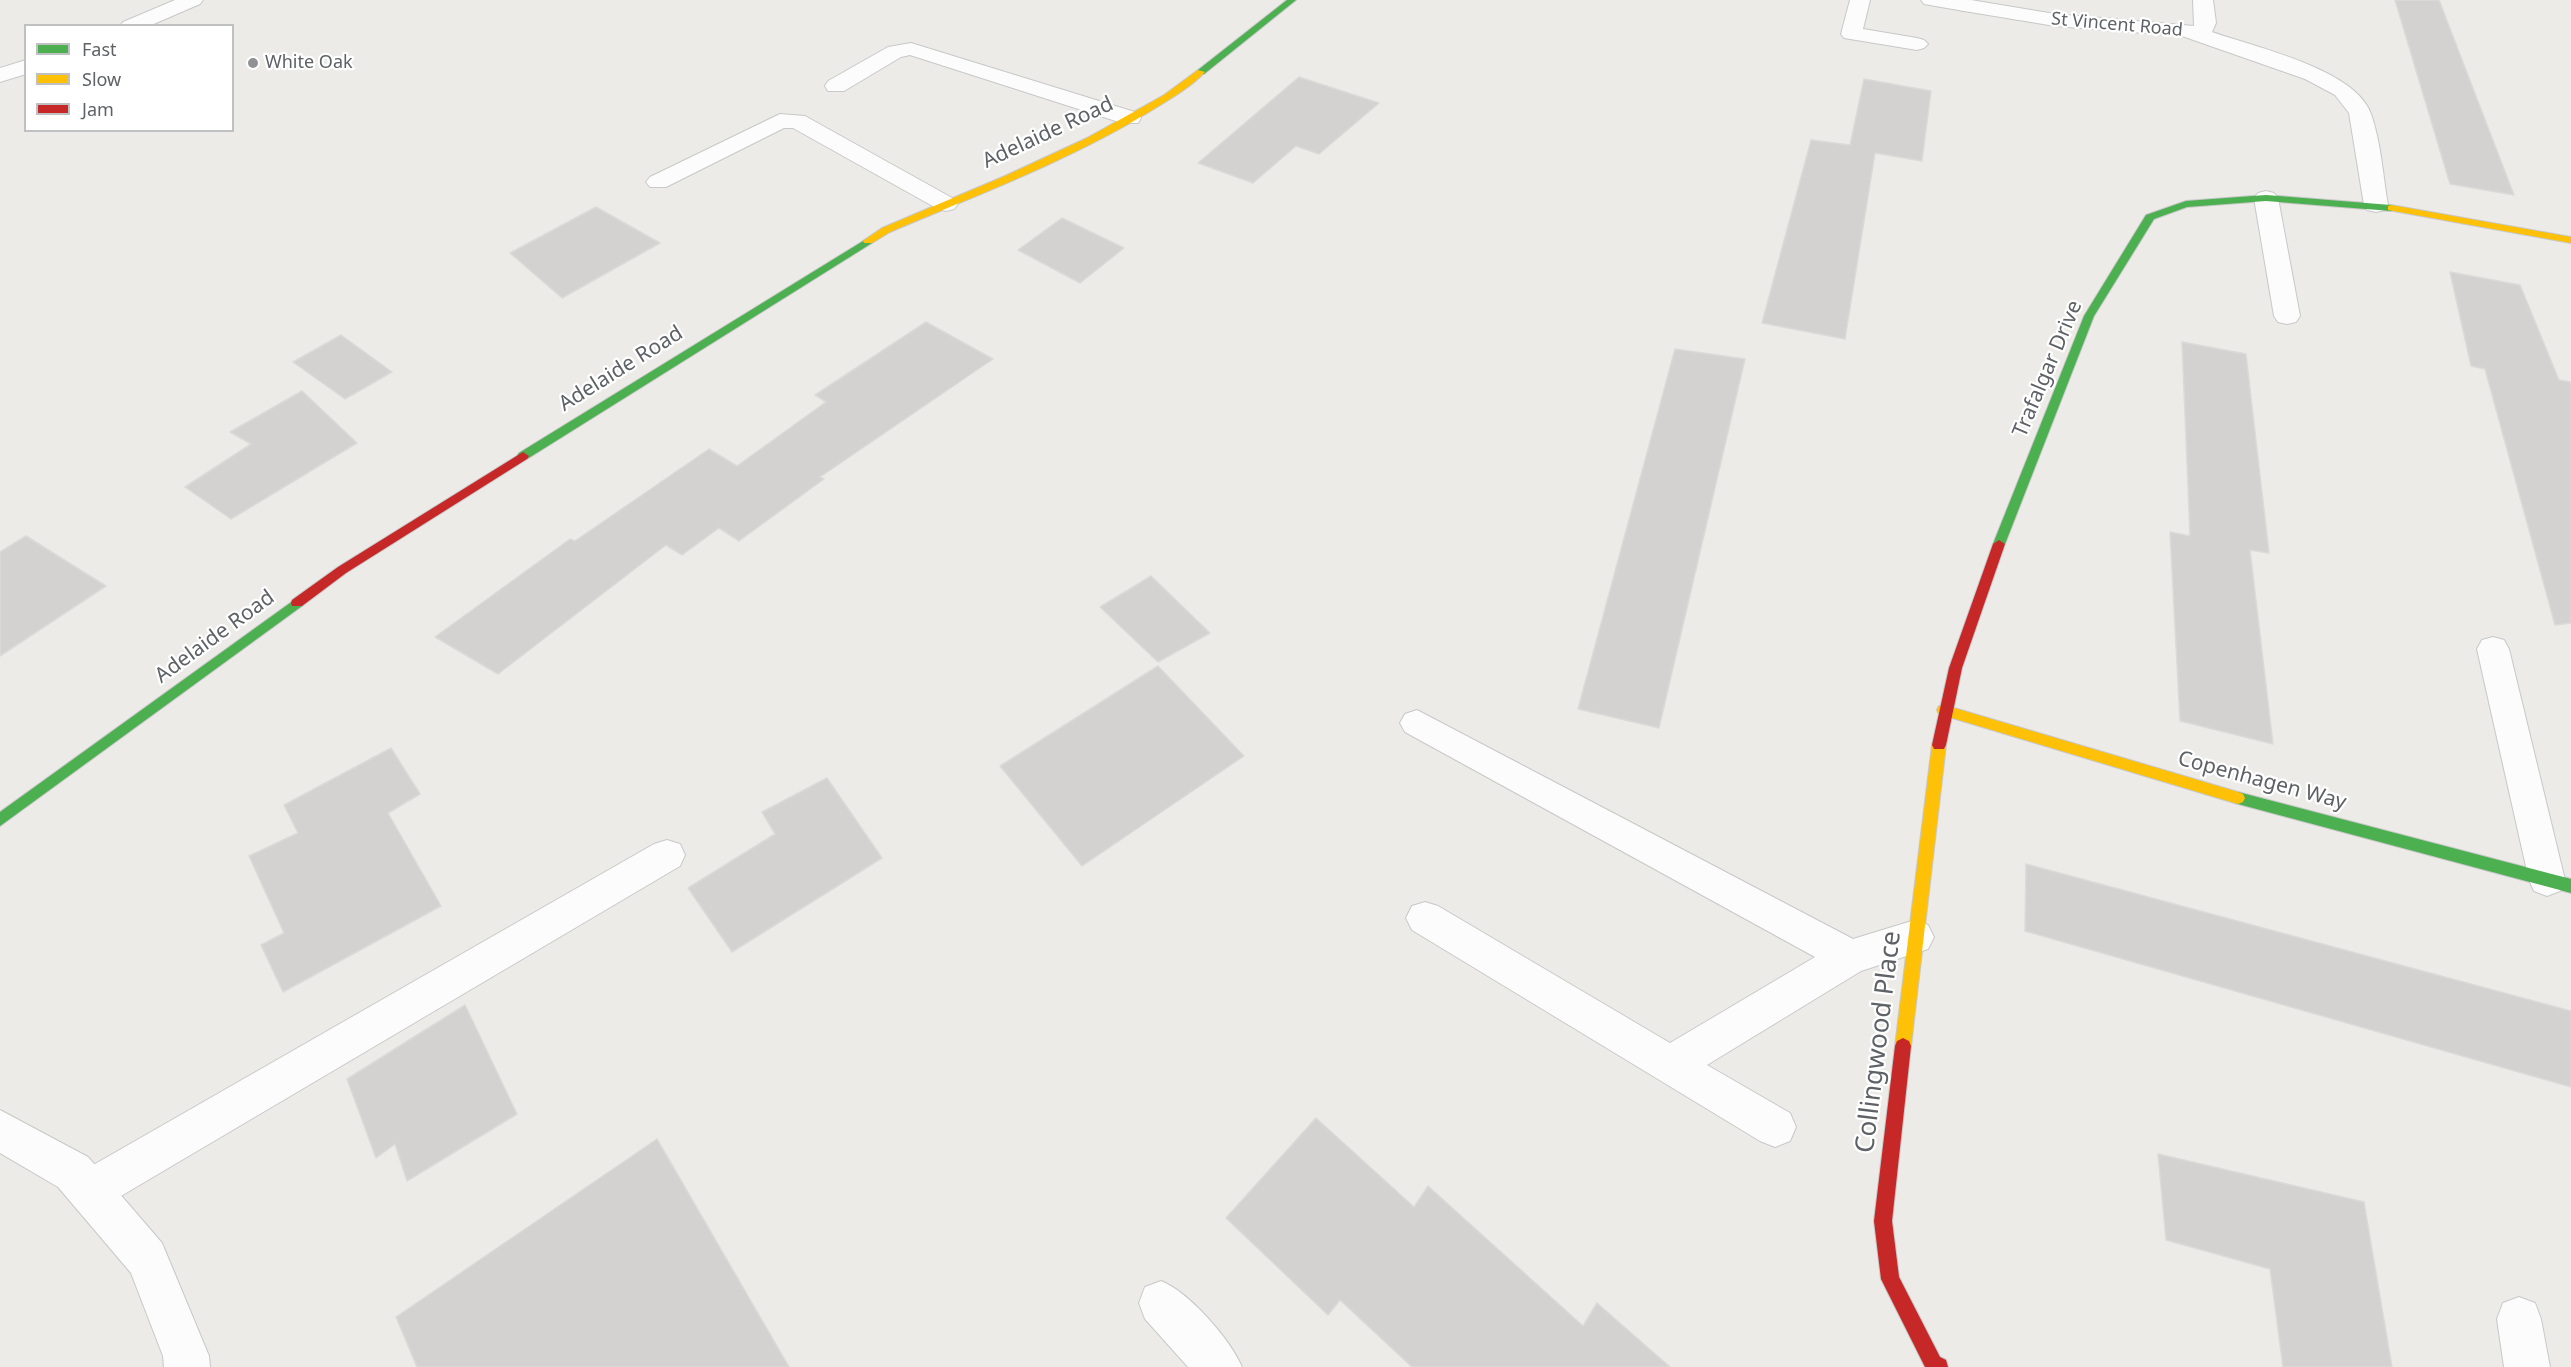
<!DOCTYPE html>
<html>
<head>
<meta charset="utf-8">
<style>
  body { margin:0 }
  #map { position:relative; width:2571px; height:1367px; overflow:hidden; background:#edebe8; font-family:"Noto Sans",sans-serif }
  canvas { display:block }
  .legend { position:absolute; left:24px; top:24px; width:210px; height:108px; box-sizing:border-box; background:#fff; border:2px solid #bfc0c2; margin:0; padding:8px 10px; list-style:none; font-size:18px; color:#5e6266 }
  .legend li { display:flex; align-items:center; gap:12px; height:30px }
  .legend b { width:30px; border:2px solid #bfc0c2 }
</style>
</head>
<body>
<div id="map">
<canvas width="2571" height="1367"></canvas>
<ul class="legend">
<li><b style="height:8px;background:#4caf50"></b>Fast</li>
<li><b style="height:8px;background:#ffc107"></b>Slow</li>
<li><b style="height:8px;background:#c62828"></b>Jam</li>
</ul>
</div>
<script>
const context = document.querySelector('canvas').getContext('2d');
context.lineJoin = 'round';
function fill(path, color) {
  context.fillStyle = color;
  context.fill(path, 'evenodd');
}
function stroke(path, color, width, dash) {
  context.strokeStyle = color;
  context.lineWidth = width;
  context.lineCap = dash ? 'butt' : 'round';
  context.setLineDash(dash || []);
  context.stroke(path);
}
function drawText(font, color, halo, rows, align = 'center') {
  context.font = font + ' "Noto Sans",sans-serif';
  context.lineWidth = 4.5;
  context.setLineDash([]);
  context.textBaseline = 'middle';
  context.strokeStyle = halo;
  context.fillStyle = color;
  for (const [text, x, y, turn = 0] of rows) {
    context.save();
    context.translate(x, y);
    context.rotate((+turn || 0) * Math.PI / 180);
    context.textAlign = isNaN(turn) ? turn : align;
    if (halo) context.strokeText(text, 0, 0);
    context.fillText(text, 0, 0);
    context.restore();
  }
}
const building = new Path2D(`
  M 2395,0 L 2439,0 L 2514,195 L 2450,184 Z
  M 1299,77 L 1379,103 L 1319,154 L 1296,146 L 1253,183 L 1198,163 Z
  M 1864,79 L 1931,91 L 1922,161 L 1875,153 L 1845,339 L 1762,323 L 1811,140 L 1850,145 Z
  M 596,207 L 660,243 L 562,298 L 510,253 Z
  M 1062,218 L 1124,248 L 1080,283 L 1018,250 Z
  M 2450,272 L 2520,285 L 2559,380 L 2571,382 L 2571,623 L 2555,625 L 2485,369 L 2471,366 Z
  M 926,322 L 993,359 L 820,477 L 824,479 L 739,541 L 719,528 L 682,555 L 666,545 L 498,674 L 435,637 L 570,539 L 575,541 L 709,449 L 737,466 L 826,402 L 815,395 Z
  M 341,335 L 392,372 L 345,399 L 293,362 Z
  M 2182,342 L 2246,354 L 2269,553 L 2250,550 L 2273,744 L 2180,721 L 2170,532 L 2190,536 Z
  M 1675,349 L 1745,359 L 1659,728 L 1578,709 Z
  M 302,391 L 357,443 L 231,519 L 185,487 L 251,444 L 230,432 Z
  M 26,536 L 106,586 L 0,656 L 0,552 Z
  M 1151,576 L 1210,633 L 1158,662 L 1100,607 Z
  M 1158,666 L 1244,756 L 1082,866 L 1000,766 Z
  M 391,748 L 420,794 L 388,813 L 441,906 L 283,992 L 261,945 L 284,933 L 249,856 L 298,833 L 284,805 Z
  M 827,778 L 882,858 L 732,952 L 688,888 L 775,834 L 762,812 Z
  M 2026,864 L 2571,1011 L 2571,1087 L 2025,931 Z
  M 465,1005 L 517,1114 L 407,1181 L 395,1144 L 376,1158 L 347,1079 Z
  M 1316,1118 L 1414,1207 L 1428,1186 L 1583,1326 L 1597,1303 L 1670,1367 L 1412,1367 L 1340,1300 L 1328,1315 L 1226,1218 Z
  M 657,1139 L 789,1367 L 417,1367 L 396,1317 Z
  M 2158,1154 L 2364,1202 L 2392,1367 L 2283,1367 L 2270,1269 L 2166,1240 Z`);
const lane = new Path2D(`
  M 1850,0 L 1870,0 L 1863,29 L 1917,38 L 1924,40 L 1928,44 L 1924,48 L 1917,50 L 1844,38 L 1841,34 Z
  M 1921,0 L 1968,0 L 1974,5 L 1971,9 L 1964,11 L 1924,4 Z
  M 911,43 L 1138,113 L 1141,118 L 1138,123 L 1122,123 L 910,55 L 901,57 L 844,91 L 828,91 L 825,86 L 828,81 L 888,47 Z
  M 780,114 L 805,116 L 954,199 L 958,204 L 954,209 L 946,211 L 938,209 L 793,128 L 784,128 L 666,187 L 650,187 L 646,182 L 650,177 Z
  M 2266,191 L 2274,193 L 2278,198 L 2300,316 L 2296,322 L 2287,324 L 2278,322 L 2274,316 L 2254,198 L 2258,193 Z
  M 2493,637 L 2504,640 L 2509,649 L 2565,880 L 2560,891 L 2547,896 L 2534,891 L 2529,880 L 2477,649 L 2482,640 Z
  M 1417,710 L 1853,939 L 1915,920 L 1928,925 L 1934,937 L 1928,949 L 1861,971 L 1707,1065 L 1790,1113 L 1796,1127 L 1790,1141 L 1775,1147 L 1760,1141 L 1412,930 L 1406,918 L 1412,906 L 1425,902 L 1438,906 L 1670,1043 L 1815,957 L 1405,732 L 1400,723 L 1405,714 Z
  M 667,840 L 680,844 L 685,855 L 680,866 L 104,1206 L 89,1212 L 74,1206 L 68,1191 L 74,1176 L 654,844 Z`);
const street = new Path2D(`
  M 175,0 L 203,0 L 200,4 L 149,26 L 120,26 L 123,22 Z
  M 1971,0 L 2055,14 L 2194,26 L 2193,0 L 2213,0 L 2216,23 L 2212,32 C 2254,47 2356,69 2371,114 C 2381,142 2383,176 2388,205 L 2385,210 L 2376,212 L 2367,210 L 2364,205 L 2349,113 L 2335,95 L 2305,79 L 2182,36 L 2055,26 L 1964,11 L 1957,9 L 1954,5 L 1957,1 Z
  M 26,60 L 26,74 L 0,82 L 0,68 Z
  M 0,1110 L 88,1157 L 162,1243 L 209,1356 L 210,1367 L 164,1367 L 163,1356 L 131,1273 L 58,1187 L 0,1153 Z
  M 1161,1281 C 1189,1292 1230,1339 1242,1367 L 1188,1367 L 1145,1319 L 1139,1303 L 1145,1287 Z
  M 2519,1297 L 2535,1303 L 2541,1319 L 2550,1367 L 2504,1367 L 2497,1319 L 2503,1303 Z`);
const fast = new Path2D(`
  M 1287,0 L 1296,0 L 1204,74 L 1198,74 L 1198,70 Z
  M 2266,195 L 2391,205 L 2396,208 L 2391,211 L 2266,201 L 2187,207 L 2154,219 L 2094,316 L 2005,544 L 1999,548 L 1995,547 L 1993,544 L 2084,316 L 2146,215 L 2186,201 Z
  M 868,238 L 872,239 L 872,243 L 527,459 L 519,459 L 517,456 L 519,453 Z
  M 297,598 L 303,603 L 302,606 L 0,826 L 0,812 Z
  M 2238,792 L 2571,879 L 2571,893 L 2238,804 L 2233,802 L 2231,798 L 2233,794 Z`);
const slow = new Path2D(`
  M 1198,70 L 1205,72 C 1190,88 1168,100 1149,112 C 1068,161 977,195 890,232 L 872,243 L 864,243 L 863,241 L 882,228 L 1005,176 L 1087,138 L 1164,95 Z
  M 2391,205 L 2571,237 L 2571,243 L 2388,210 L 2388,206 Z
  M 1944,705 L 2238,792 L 2243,794 L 2245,798 L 2243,802 L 2238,804 L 1939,714 L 1937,710 L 1939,706 Z
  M 1939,739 L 1944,741 L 1946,745 L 1911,1046 L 1909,1051 L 1903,1054 L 1897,1051 L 1895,1046 L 1932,745 L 1934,741 Z`);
const jam = new Path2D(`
  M 523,452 L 529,456 L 527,459 L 346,573 L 302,606 L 292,606 L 291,603 L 292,600 L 338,567 Z
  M 1999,540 L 2005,544 L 1962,668 L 1946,745 L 1944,749 L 1934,749 L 1932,745 L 1949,668 L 1993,544 Z
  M 1903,1038 L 1909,1041 L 1911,1046 L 1892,1221 L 1899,1277 L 1940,1357 L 1946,1360 L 1948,1367 L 1925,1367 L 1881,1279 L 1874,1221 L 1895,1046 L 1897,1041 Z`);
const markers = [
  [253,63,6,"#909294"]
];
const farStreetnames = [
  ["St Vincent Road",2117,25,5]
];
const farPoinames = [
  ["White Oak",265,63]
];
const streetNames = [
  ["Adelaide Road",1048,133,-25],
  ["Adelaide Road",621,369,-32],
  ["Trafalgar Drive",2048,369,-67],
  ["Adelaide Road",215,637,-36],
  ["Copenhagen Way",2262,781,15]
];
const nearStreetnames = [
  ["Collingwood Place",1879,1042,-83]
];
fill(building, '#d4d2d1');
stroke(building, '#dcdad8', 1.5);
stroke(lane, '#c7c8c8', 2);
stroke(street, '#c7c8c8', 2);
stroke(fast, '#c7c8c8', 2);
stroke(slow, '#c7c8c8', 2);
stroke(jam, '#c7c8c8', 2);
fill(lane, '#fcfcfc');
fill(street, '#fcfcfc');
fill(fast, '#4caf50');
fill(slow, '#ffc107');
fill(jam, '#c62828');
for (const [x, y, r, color] of markers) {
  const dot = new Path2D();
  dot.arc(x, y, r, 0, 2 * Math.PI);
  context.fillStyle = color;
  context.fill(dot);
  stroke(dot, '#fff', 2);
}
drawText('18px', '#5e6266', '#fff', farStreetnames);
drawText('18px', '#5e6266', '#fff', farPoinames, 'left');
drawText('21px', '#5e6266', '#fff', streetNames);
drawText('26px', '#5e6266', '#fff', nearStreetnames);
</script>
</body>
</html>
